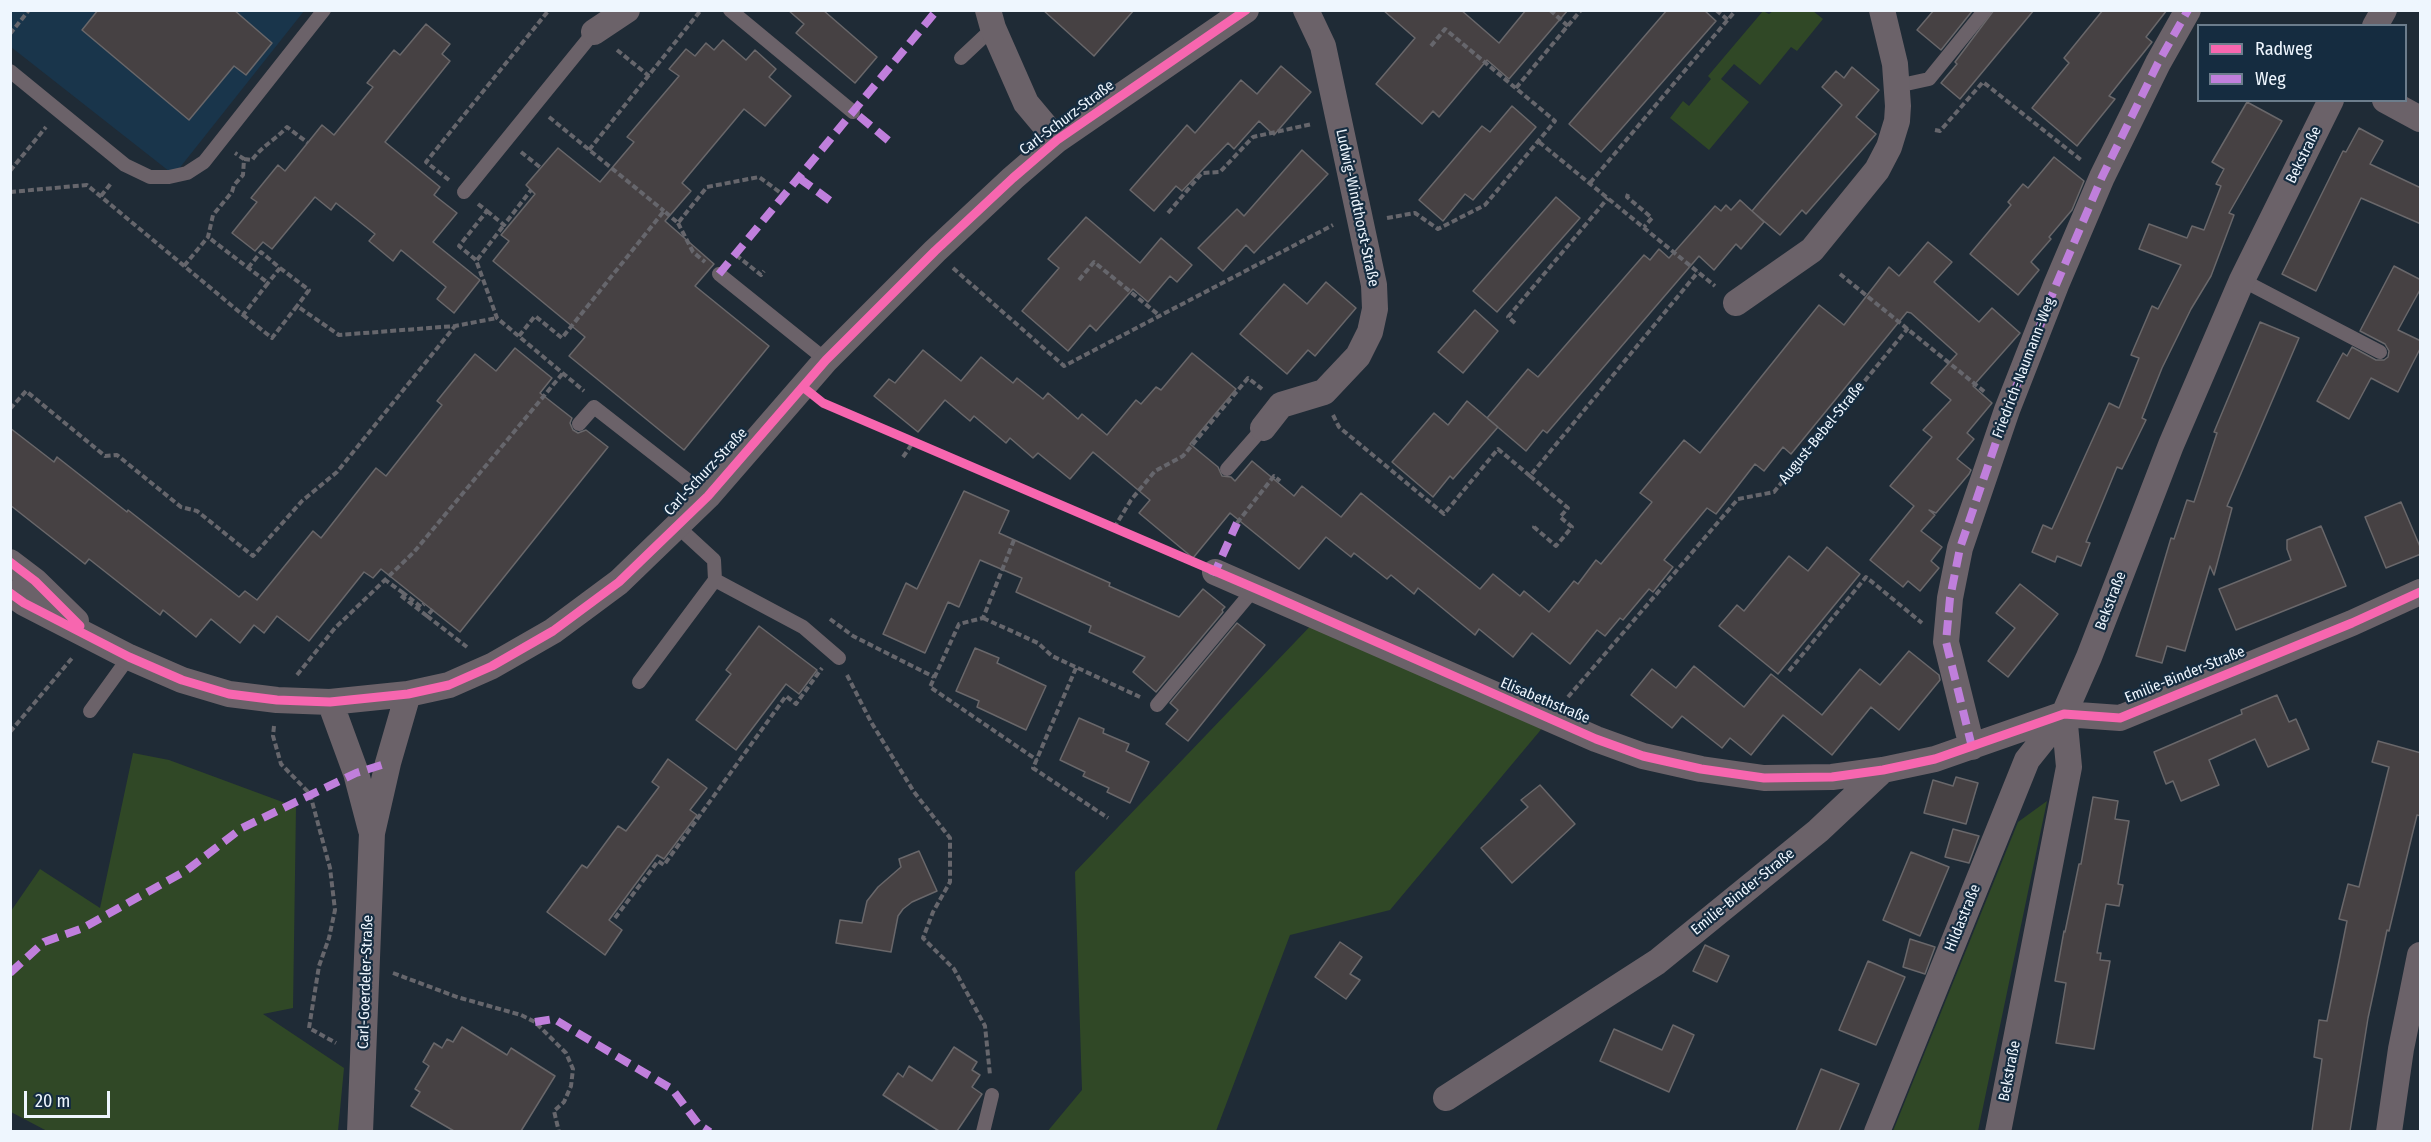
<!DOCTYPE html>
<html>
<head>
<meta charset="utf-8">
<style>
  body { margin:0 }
  #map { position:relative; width:2431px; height:1142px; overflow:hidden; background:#1f2b36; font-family:"Fira Sans Condensed",sans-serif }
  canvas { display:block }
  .frame { position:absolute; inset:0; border:12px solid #eef6fe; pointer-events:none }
  .legend { position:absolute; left:2197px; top:24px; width:210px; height:78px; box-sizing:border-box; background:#152c40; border:2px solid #6c7d8c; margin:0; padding:8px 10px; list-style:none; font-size:18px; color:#eef6fe }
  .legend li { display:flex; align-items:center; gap:12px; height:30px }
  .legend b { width:30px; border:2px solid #6c7d8c }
  .scale { position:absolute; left:24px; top:1091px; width:86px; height:27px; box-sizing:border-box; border:3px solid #eef6fe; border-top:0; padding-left:8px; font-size:18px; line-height:21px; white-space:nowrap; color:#eef6fe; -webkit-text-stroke:4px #152c40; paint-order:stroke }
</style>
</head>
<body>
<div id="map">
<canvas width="2431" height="1142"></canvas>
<div class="frame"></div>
<ul class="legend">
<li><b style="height:8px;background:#f766af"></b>Radweg</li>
<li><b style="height:8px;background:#c07fdc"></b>Weg</li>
</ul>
<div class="scale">20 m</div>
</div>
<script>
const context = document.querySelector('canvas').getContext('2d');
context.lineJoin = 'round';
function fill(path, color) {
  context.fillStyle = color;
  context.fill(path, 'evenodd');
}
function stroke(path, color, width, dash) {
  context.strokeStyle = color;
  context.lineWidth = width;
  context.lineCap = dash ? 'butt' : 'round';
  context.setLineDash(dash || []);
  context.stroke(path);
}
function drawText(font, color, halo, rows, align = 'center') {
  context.font = font + ' "Fira Sans Condensed",sans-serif';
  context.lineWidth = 4.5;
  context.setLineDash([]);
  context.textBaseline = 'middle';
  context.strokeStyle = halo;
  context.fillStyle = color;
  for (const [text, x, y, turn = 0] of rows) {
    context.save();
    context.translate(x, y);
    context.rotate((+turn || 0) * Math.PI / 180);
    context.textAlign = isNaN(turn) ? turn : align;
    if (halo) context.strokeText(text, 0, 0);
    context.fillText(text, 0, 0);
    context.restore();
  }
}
const built = new Path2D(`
  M 10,11 L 304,11 L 174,175 L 11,47 Z`);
const green = new Path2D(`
  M 1763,11 L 1769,14 L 1773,11 L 1813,11 L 1823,19 L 1797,51 L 1791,47 L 1760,85 L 1734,64 L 1721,79 L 1749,102 L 1709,150 L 1670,118 L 1683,101 L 1689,106 L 1711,79 L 1708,76 Z
  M 1319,617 L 1549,720 L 1390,910 L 1290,935 L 1216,1131 L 1047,1132 L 1082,1090 L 1075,872 Z
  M 133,753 L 169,760 L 296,807 L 293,1008 L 263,1014 L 344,1068 L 338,1131 L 47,1131 L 11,1112 L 11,911 L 40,869 L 100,908 Z
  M 2047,801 L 1978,1131 L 1893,1131 L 2018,822 Z`);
const building = new Path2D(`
  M 98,10 L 234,10 L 272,43 L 246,75 L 234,66 L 189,120 L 82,30 Z
  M 788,10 L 823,10 L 877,57 L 855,83 L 796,33 L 804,24 Z
  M 1043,10 L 1134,10 L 1094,56 Z
  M 1383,10 L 1461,10 L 1499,43 L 1526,10 L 1568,10 L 1509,79 L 1487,60 L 1439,117 L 1433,111 L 1422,124 L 1376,84 L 1415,38 Z
  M 1667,10 L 1704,10 L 1716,21 L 1601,152 L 1569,124 Z
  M 1934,10 L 1973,10 L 1941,50 L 1917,30 Z
  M 1994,10 L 2034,10 L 1960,99 L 1941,83 L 1957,64 L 1955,62 Z
  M 2103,10 L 2167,10 L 2146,37 L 2152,42 L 2109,96 L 2115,99 L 2077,146 L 2032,108 L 2069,63 L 2064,58 Z
  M 426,24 L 450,44 L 442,54 L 450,61 L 385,142 L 440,187 L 434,195 L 457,213 L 433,242 L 480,280 L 454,313 L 437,299 L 446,287 L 401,250 L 393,261 L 369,241 L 375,234 L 336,203 L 331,210 L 315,197 L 272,249 L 263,242 L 255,251 L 232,233 L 257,202 L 251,198 L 278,165 L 285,171 L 322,125 L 334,135 L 373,87 L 367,83 L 394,50 L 400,55 Z
  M 723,40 L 746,60 L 755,50 L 776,69 L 769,77 L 791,96 L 765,126 L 744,109 L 682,183 L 691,191 L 665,221 L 714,264 L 695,286 L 769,346 L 684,450 L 569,356 L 585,337 L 493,261 L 509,241 L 501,235 L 535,194 L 526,185 L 558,148 L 600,182 L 634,142 L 627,137 L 679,76 L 669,69 L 686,49 L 695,56 L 706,43 L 714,50 Z
  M 1281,66 L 1311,92 L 1274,135 L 1259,121 L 1234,149 L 1228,143 L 1182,191 L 1176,186 L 1154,211 L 1130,190 L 1187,125 L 1195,133 L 1241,80 L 1257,94 Z
  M 1852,67 L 1879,90 L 1856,117 L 1876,134 L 1806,214 L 1802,210 L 1780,235 L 1752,211 L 1842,105 L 1822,87 L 1836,71 L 1844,78 Z
  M 2247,102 L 2282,121 L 2229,213 L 2234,215 L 2211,276 L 2191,309 L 2162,368 L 2142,418 L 2146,420 L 2122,469 L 2117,467 L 2086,542 L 2090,543 L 2081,566 L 2057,556 L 2055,562 L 2032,552 L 2043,525 L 2052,529 L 2109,403 L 2119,408 L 2139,358 L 2131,355 L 2152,306 L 2158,309 L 2181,265 L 2139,249 L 2149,224 L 2187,238 L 2192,226 L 2204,230 L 2221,186 L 2216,184 L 2224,169 L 2212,162 Z
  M 1512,106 L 1536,127 L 1473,200 L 1465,194 L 1443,221 L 1419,200 L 1482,126 L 1490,132 Z
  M 2359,128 L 2383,141 L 2370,164 L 2421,188 L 2421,224 L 2361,198 L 2316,291 L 2282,274 L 2343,151 L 2346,152 Z
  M 1302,150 L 1328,174 L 1254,253 L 1246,245 L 1223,271 L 1198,248 L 1237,209 L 1244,216 Z
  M 2054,157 L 2084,181 L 2072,210 L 2049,237 L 2051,239 L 2031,262 L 2039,270 L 2018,295 L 1970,254 L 2011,205 L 2008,202 L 2023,184 L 2028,188 Z
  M 1556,197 L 1580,218 L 1497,312 L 1473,291 Z
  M 1740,200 L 1764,222 L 1741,249 L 1736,244 L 1714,270 L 1699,256 L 1547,433 L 1543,430 L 1526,451 L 1487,418 L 1528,369 L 1538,377 L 1644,255 L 1650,260 L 1659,249 L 1669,258 L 1715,206 L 1721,211 L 1726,205 L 1731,210 Z
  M 1086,217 L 1140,263 L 1161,238 L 1192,265 L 1177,282 L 1170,276 L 1148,302 L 1133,289 L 1096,331 L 1090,325 L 1068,351 L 1022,311 L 1059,268 L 1048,259 Z
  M 1928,242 L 1952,262 L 1934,282 L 1979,322 L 1992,308 L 2020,333 L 1973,386 L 1992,403 L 1967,433 L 1974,439 L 1957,459 L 1971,470 L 1969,474 L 1936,513 L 1929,510 L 1935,515 L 1921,531 L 1942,547 L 1931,561 L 1939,568 L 1920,591 L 1908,581 L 1903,587 L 1870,560 L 1914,506 L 1890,486 L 1932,437 L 1923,430 L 1951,400 L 1931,383 L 1957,354 L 1911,313 L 1907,312 L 1791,454 L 1783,447 L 1764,471 L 1755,464 L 1716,514 L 1707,508 L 1664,560 L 1673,567 L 1653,592 L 1649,589 L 1623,620 L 1620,618 L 1605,636 L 1597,630 L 1570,664 L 1532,633 L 1513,657 L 1479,629 L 1475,635 L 1418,588 L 1414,594 L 1391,575 L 1387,579 L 1354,553 L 1351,557 L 1326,537 L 1299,569 L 1230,513 L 1193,558 L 1139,513 L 1150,500 L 1093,452 L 1070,479 L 1038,453 L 1033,458 L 1010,438 L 1006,443 L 974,416 L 970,421 L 945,400 L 918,432 L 874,396 L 889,379 L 895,383 L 923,350 L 961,381 L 981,357 L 1013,383 L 1017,378 L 1043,399 L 1048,393 L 1078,419 L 1082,414 L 1107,435 L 1136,400 L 1141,404 L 1156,387 L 1161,390 L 1192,353 L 1236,389 L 1190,444 L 1218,467 L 1222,476 L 1231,477 L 1235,481 L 1252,461 L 1294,496 L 1302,486 L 1341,517 L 1361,493 L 1480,589 L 1493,574 L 1520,596 L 1524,591 L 1549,612 L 1574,581 L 1578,584 L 1596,560 L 1601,564 L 1652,502 L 1640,493 L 1684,440 L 1700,453 L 1819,305 L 1844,325 L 1889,267 L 1899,276 Z
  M 2394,266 L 2421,280 L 2421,288 L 2398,330 L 2421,341 L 2421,347 L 2398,392 L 2371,378 L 2349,419 L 2317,401 L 2343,353 L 2347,356 L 2352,347 L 2376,360 L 2384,360 L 2388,357 L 2389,351 L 2385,344 L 2360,331 Z
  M 1326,282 L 1356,308 L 1315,356 L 1308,350 L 1287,374 L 1240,334 L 1284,284 L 1307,304 Z
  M 1475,310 L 1498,331 L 1463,373 L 1438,352 Z
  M 2260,322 L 2299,338 L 2227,506 L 2232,508 L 2214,575 L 2210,566 L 2185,651 L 2167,646 L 2162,663 L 2136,656 L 2171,538 L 2174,539 L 2187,500 L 2194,502 L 2217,433 L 2214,432 Z
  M 515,348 L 552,378 L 540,393 L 572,418 L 570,423 L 573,430 L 578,433 L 586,430 L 608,447 L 460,632 L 381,569 L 373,578 L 364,572 L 309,641 L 277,616 L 264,633 L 254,625 L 240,643 L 211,619 L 196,637 L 163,610 L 160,615 L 89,559 L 85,564 L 10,505 L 10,428 L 54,462 L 57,457 L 127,512 L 128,510 L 239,597 L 245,591 L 257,600 L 313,531 L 321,538 L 376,468 L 386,476 L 442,405 L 437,401 L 475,354 L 496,371 Z
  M 1467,401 L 1498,427 L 1453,479 L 1450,476 L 1433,497 L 1392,462 L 1434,413 L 1448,425 Z
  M 964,491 L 1009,511 L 999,533 L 1110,583 L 1109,586 L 1179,617 L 1203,589 L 1225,607 L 1222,610 L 1223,612 L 1156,692 L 1133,672 L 1145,657 L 1089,632 L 1091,626 L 1016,592 L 1022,578 L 980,560 L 959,607 L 948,602 L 925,653 L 883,634 L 906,583 L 917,589 Z
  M 2401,502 L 2421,549 L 2421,554 L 2386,568 L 2365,517 Z
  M 2321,526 L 2346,586 L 2236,630 L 2219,589 L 2291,560 L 2287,549 L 2287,540 Z
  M 1827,547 L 1860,574 L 1778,674 L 1719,626 L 1737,605 L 1744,611 L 1789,556 L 1808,571 Z
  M 2020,584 L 2058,614 L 2008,677 L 1988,661 L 2015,628 L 1996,613 Z
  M 1237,623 L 1265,645 L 1188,741 L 1166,724 L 1178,710 L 1170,703 Z
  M 759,626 L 817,670 L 799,694 L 786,684 L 736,750 L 696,720 L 731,674 L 726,670 Z
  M 975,648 L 999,658 L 997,663 L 1046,686 L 1026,730 L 977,707 L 979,701 L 956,691 Z
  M 1909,651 L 1939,675 L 1940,680 L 1899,730 L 1871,707 L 1832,755 L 1783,715 L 1751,755 L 1730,738 L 1722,748 L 1682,716 L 1672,728 L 1631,695 L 1652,669 L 1676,688 L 1694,666 L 1744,707 L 1771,674 L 1822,715 L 1860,669 L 1880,685 Z
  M 2277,695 L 2289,722 L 2296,719 L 2309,749 L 2268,767 L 2255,739 L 2209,760 L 2219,785 L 2181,801 L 2173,781 L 2166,784 L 2154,752 L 2242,714 L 2241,710 Z
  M 1079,718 L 1104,729 L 1103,733 L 1129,744 L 1126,751 L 1149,762 L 1130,803 L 1107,792 L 1109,788 L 1083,776 L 1085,772 L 1060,760 Z
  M 2378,741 L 2421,753 L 2421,816 L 2417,815 L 2389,931 L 2387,930 L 2368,1018 L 2350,1131 L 2312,1131 L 2322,1059 L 2314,1057 L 2319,1020 L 2327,1021 L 2347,921 L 2339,919 L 2348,884 L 2359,887 L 2389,767 L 2372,762 Z
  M 668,759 L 707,788 L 690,810 L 697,815 L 664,859 L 657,855 L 609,920 L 622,930 L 605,955 L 547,912 L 582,865 L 587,868 L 618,826 L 626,831 L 659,787 L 652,782 Z
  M 1956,777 L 1978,783 L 1966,824 L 1924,813 L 1933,780 L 1953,786 Z
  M 1540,785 L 1575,824 L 1512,883 L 1481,848 L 1528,807 L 1521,800 Z
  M 2093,797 L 2118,801 L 2115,819 L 2129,821 L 2118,884 L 2123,885 L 2119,906 L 2106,904 L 2097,953 L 2101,953 L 2100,960 L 2110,961 L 2094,1049 L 2056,1043 L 2066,983 L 2055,981 L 2064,931 L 2065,932 L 2079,864 L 2081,864 Z
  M 1953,829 L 1979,836 L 1969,863 L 1945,857 Z
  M 919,851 L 937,891 L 912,902 L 903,909 L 898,916 L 891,952 L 836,943 L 840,920 L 862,923 L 867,901 L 878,887 L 901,867 L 899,859 Z
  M 1911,852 L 1949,867 L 1920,936 L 1883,920 Z
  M 1910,939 L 1935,947 L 1925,974 L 1903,967 Z
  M 1340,942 L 1362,957 L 1350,974 L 1360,980 L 1346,999 L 1315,977 Z
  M 1705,945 L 1729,956 L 1717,982 L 1693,971 Z
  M 1868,961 L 1905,977 L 1876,1045 L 1839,1030 Z
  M 1673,1025 L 1694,1035 L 1669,1092 L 1600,1061 L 1614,1029 L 1662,1050 Z
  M 462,1027 L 507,1055 L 511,1048 L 555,1076 L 521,1131 L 454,1131 L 411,1106 L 420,1092 L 415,1089 L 429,1066 L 423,1062 L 434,1043 L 442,1048 L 447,1039 L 453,1042 Z
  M 954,1047 L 977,1062 L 972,1070 L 980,1075 L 972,1087 L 982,1094 L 957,1131 L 939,1131 L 883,1095 L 898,1073 L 903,1077 L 909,1066 L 932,1081 Z
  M 1821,1069 L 1859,1084 L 1839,1131 L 1796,1131 Z`);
const path = new Path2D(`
  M 1550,10 L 1568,26
  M 1716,10 L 1728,20
  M 10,34 L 29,10
  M 617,50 L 649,76
  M 1516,88 L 1581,10
  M 549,117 L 664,211
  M 1935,130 L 1940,131 L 1983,82 L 2081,160
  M 1539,142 L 1715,286
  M 589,150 L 701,10
  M 521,152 L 541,168
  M 244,159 L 252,160 C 262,146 275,140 287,127 L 308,143
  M 10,171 L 46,127
  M 449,180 L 426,162 L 549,10
  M 1590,183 L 1736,10
  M 10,192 L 87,185 L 243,315 L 268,283 L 208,237
  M 1628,194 L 1627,197 L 1652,218 L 1644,227
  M 101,196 L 112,182
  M 478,204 L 487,211 L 459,246 L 476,260 L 497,318 L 584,391
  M 487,211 L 504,225 L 531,190
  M 1168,213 L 1202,173 L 1220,172 L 1253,137 L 1312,124
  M 1387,218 L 1415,213 L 1438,229 L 1485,205 L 1555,121 L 1445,29 L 1431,46
  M 678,223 L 693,252 L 705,262
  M 736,255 L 761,275 L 764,271
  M 477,260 L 504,225
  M 184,266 L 208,237 L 213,215 L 232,192 L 234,185 L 243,175 L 244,159 L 235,153
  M 248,268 L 261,252 L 280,268 L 268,283
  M 280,268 L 309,290 L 297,306
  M 953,268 L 1064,366 L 1333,225
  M 1840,274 L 1986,393
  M 1079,280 L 1094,262 L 1160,316
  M 243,315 L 272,338 L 297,306 L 339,335 L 455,326 L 497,318
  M 1515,323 L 1508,317 L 1608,198
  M 519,336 L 535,316 L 562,338 L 664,211 L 678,223 L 707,187 L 759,177 L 785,196
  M 10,409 L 26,391 L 105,456 L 117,455 L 181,507 L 197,511 L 253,556 L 302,501 L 337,472 L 455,326
  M 1333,415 L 1339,427 L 1444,514 L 1498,449 L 1530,476 L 1698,272
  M 903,457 L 914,441
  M 1530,476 L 1568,508 L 1560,517 L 1572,527 L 1556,546 L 1534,527 L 1536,524
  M 1237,523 L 1274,476 L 1280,481
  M 1114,528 L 1131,500 L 1155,471 L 1183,456 L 1248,378 L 1262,389
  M 1014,540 L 983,618 L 959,624 L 930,687 L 1037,760
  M 384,579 L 402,592 L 400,595 L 427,616 L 433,609
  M 402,592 L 421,607 L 424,604
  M 427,616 L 467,647
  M 983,618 L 1038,643 L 1052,656 L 1140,697
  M 830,619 L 853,636 L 934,677
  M 1076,668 L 1033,768 L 1108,818
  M 1789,671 L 1866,577 L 1922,623
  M 297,675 L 335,628 L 414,552 L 563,373
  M 847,675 L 871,722 L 914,792 L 950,838 L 950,882 L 933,912 L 923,938 L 954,969 L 985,1026 L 990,1075
  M 1568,697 L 1738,499 L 1774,492 L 1908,328
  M 274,726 L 273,736 L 281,764 L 310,794 L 330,868 L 335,910 L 329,938 L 319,966 L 309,1028 L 336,1043
  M 10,732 L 73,657
  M 615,918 L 658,861 L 664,865 L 786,696 L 796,704 L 822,668
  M 393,973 L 457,997 L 521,1015 L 535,1022 L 566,1053 L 573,1069 L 571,1086 L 564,1102 L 554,1111 L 559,1132`);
const lane = new Path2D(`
  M 730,10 L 853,112
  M 961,58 L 993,28
  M 10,71 L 125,165 L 150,177 L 169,177 L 187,173 L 204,162 L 324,10
  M 1897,86 L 1929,79 L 1985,10
  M 464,192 L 594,32
  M 719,274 L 826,360
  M 2242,280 L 2380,352
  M 579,424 L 594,407 L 708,496
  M 1227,469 L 1263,428
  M 677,526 L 714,560 L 715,580 L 803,627 L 839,658
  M 639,682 L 715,580
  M 1157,705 L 1255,588
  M 90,711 L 129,657
  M 983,1132 L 992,1095`);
const street = new Path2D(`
  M 988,10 L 993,28 L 1026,103 L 1057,140
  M 2375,26 L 2384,10
  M 594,32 L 627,10
  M 2385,100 L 2420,119
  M 1736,303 L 1812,250 L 1877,170 L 1889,147 L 1897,121 L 1898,106 L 1895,64 L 1882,10
  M 1263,428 L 1281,405 L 1324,392 L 1358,356 L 1370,332 L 1375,309 L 1374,285 L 1323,46 L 1306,10
  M 10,562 L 35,581 L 76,621
  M 1215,572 L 1596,739 L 1643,756 L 1701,769 L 1764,778 L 1832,777 L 1883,770 L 1935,759 L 2064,714 L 2120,718 L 2352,623 L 2420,592
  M 10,593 L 24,603 L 129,657 L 182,680 L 229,694 L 277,700 L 330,702 L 408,694 L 449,685 L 492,666 L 553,631 L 619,582 L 708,496 L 826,360 L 935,251 L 1013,178 L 1057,140 L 1246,10
  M 330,702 L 356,773 L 371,830
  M 1972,747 L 1946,642 L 1950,598 L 1960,548 L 2007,410 L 2056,285 L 2102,177 L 2158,63 L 2188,10
  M 1446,1098 L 1657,962 L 1818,831 L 1883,770
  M 360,1132 L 372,833 L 388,763 L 408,694
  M 1877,1132 L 2027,760 L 2063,715
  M 1998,1132 L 2069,767 L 2064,714 L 2089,657 L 2171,445 L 2242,280 L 2331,100
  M 2389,1132 L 2401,1049 L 2420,955`);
const quiet = new Path2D(`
  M 859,116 L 889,141
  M 799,178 L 836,205
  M 719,274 L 937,10
  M 1210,570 L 1215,572 L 1237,523
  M 1972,747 L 1946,642 L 1950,598 L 1960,548 L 2007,410 L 2056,285 L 2102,177 L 2158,63 L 2188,10
  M 10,973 L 44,942 L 83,928 L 187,870 L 242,828 L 356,773 L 388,763
  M 535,1022 L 554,1019 L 672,1089 L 699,1125 L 710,1132`);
const cycleway = new Path2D(`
  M 803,387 L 823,403 L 1266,593 L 1596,739 L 1643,756 L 1701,769 L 1764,778 L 1832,777 L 1883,770 L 1935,759 L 2064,714 L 2120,718 L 2352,623 L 2420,592
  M 10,562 L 35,581 L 80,626
  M 10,593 L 24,603 L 129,657 L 182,680 L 229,694 L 277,700 L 330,702 L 408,694 L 449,685 L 492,666 L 553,631 L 619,582 L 708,496 L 826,360 L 935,251 L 1013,178 L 1057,140 L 1246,10`);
const streetNames = [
  ["Carl-Schurz-Straße",1067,118,-37],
  ["Bekstraße",2304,155,-64],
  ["Ludwig-Windthorst-Straße",1357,208,78],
  ["Friedrich-Naumann-Weg",2024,368,-69],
  ["August-Bebel-Straße",1822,433,-51],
  ["Carl-Schurz-Straße",706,472,-47],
  ["Bekstraße",2111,601,-69],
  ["Emilie-Binder-Straße",2185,675,-22],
  ["Elisabethstraße",1545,701,23],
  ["Emilie-Binder-Straße",1743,892,-39],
  ["Hildastraße",1963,918,-68],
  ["Carl-Goerdeler-Straße",366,982,-88],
  ["Bekstraße",2010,1071,-79]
];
fill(built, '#19354b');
fill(green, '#304826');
fill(building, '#464143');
stroke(building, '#69676a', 1.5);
stroke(path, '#66666c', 4, [6, 3]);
stroke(lane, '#6b6269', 14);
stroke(street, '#6b6269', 26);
stroke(quiet, '#c07fdc', 8, [15, 8]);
stroke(cycleway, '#f766af', 9);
drawText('15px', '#eef6fe', '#152c40', streetNames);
</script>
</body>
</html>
